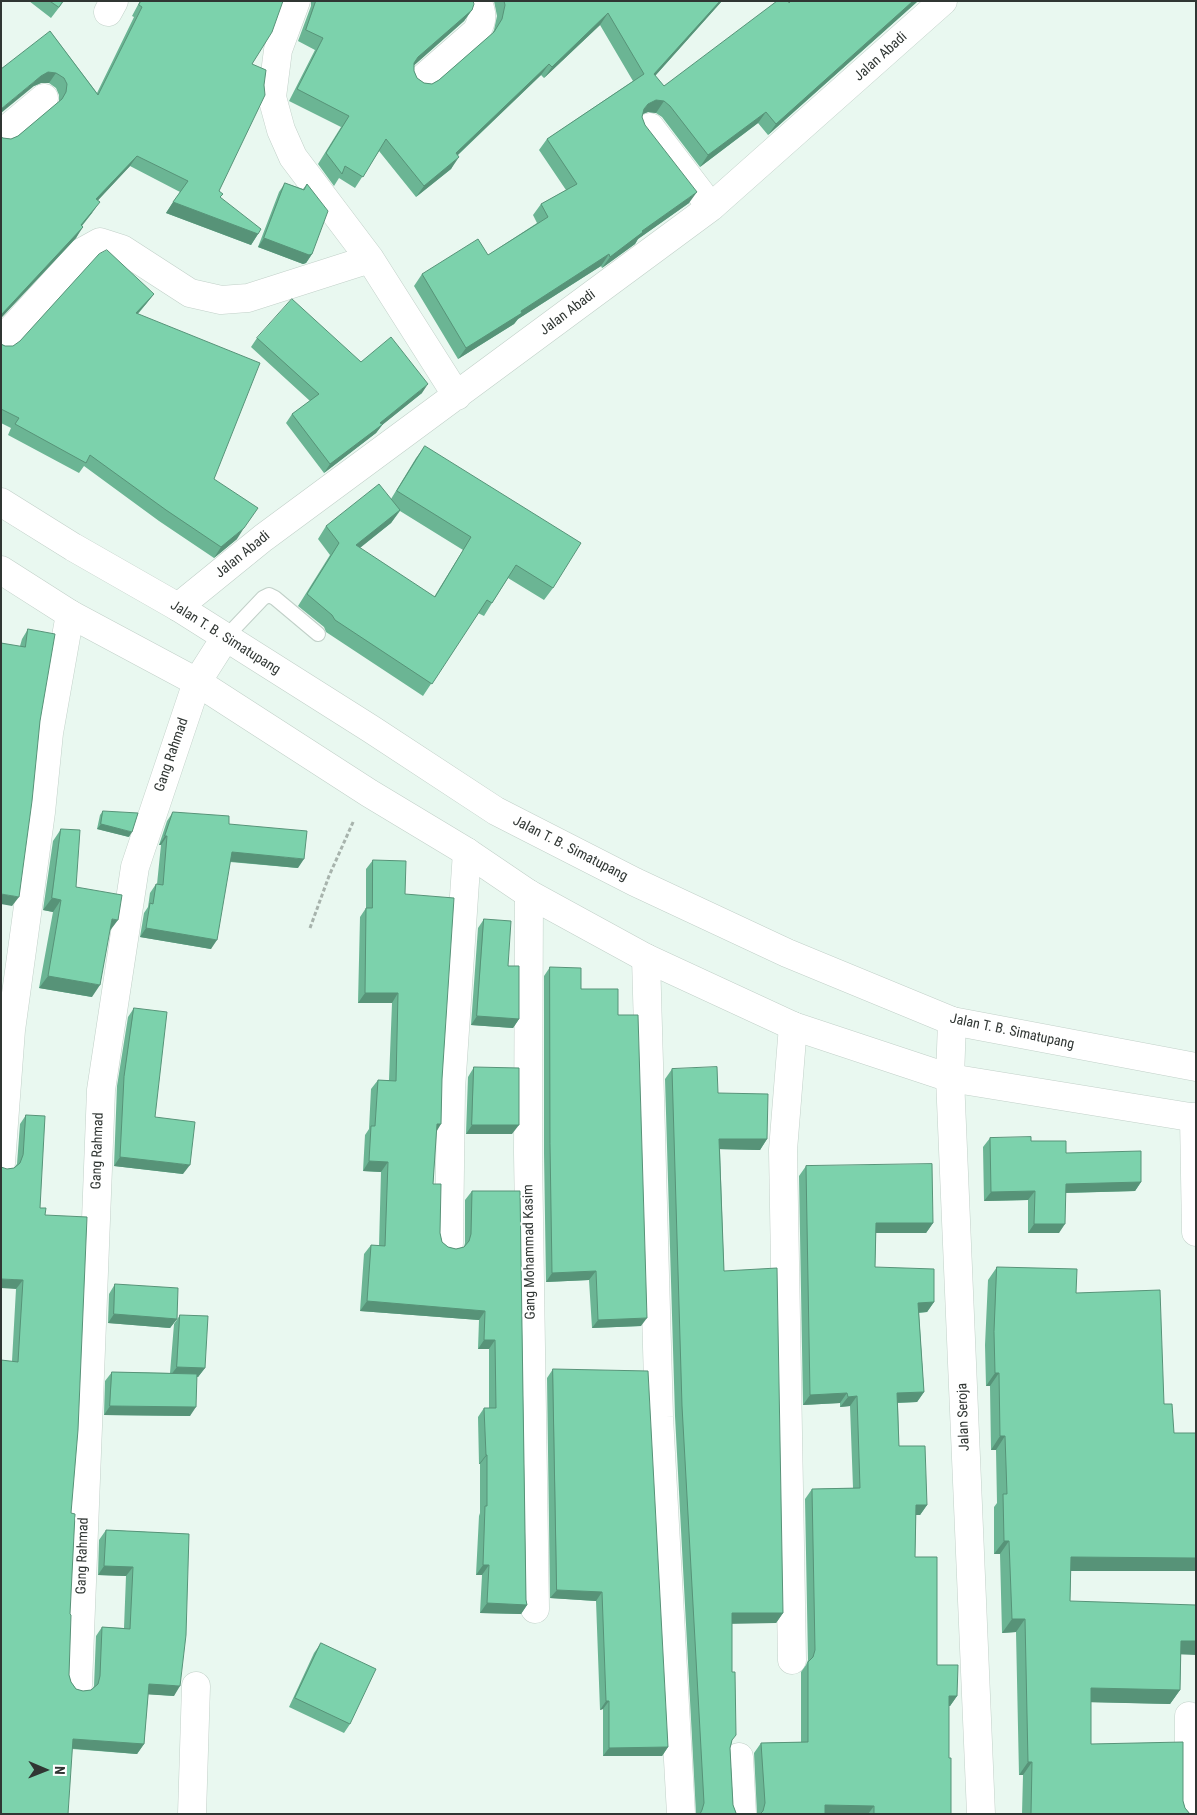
<!DOCTYPE html>
<html>
<head>
<meta charset="utf-8">
<style>
  body { margin:0 }
  #map { position:relative; width:1197px; height:1815px; overflow:hidden; background:#e9f8f0; font-family:"Roboto Condensed",sans-serif }
  canvas { display:block }
  .frame { position:absolute; inset:0; border:2px solid #303633; pointer-events:none }
  .north { position:absolute; left:20px; top:1745px; width:50px; height:50px; -webkit-text-stroke:4px #fff; paint-order:stroke; rotate:91deg; font-size:14px; font-weight:700; line-height:20px; text-align:center; color:#303633 }
  .north::after { content:''; display:block; margin:auto; width:18px; height:22px; background:#303633; clip-path:polygon(50% 0,100% 100%,50% 72%,0 100%) }
</style>
</head>
<body>
<div id="map">
<canvas width="1197" height="1815"></canvas>
<div class="frame"></div>
<div class="north">N</div>
</div>
<script>
const context = document.querySelector('canvas').getContext('2d');
context.lineJoin = 'round';
function stroke(path, color, width, dash) {
  context.strokeStyle = color;
  context.lineWidth = width;
  context.lineCap = dash ? 'butt' : 'round';
  context.setLineDash(dash || []);
  context.stroke(path);
}
function fill(path, color) {
  context.fillStyle = color;
  context.fill(path, 'evenodd');
}
function drawText(font, color, halo, rows, align = 'center') {
  context.font = font + ' "Roboto Condensed",sans-serif';
  context.lineWidth = 4;
  context.setLineDash([]);
  context.textBaseline = 'middle';
  context.strokeStyle = halo;
  context.fillStyle = color;
  for (const [text, x, y, turn = 0] of rows) {
    context.save();
    context.translate(x, y);
    context.rotate((+turn || 0) * Math.PI / 180);
    context.textAlign = isNaN(turn) ? turn : align;
    if (halo) context.strokeText(text, 0, 0);
    context.fillText(text, 0, 0);
    context.restore();
  }
}
const path = new Path2D(`
  M 310,928 L 329,876 L 354,820`);
const lane = new Path2D(`
  M 225,638 L 263,598 L 269,595 L 275,598 L 318,634`);
const street = new Path2D(`
  M 296,1 L 278,50 L 272,97 L 281,130 L 293,157 L 370,259 L 457,396
  M 108,12 L 114,1
  M 421,80 L 476,32 C 483,21 483,13 477,1
  M 650,127 L 711,207
  M 1,134 L 44,98
  M 1,341 L 82,252 L 100,242 L 122,249 L 190,293 L 221,300 L 248,298 L 370,259
  M 178,607 L 263,538 L 711,207 L 943,1
  M 529,894 L 528,1153 L 535,1609
  M 646,958 L 659,1417 L 681,1814
  M 952,1021 L 950,1078 L 981,1814
  M 1194,1117 L 1196,1232
  M 1,1163 L 11,1030 L 41,812 L 49,733 L 70,614
  M 449,1243 L 451,1089 L 467,852
  M 792,1660 L 783,1150 L 793,1026
  M 78,1685 L 101,1090 L 135,867 L 197,682 L 225,638
  M 1189,1716 L 1189,1814
  M 739,1757 L 742,1814
  M 192,1814 L 196,1686`);
const primary = new Path2D(`
  M 1,502 L 73,547 L 178,607 L 371,729 L 496,811 L 635,882 L 787,953 L 952,1021 L 1196,1067
  M 1,570 L 70,614 L 197,682 L 369,793 L 467,852 L 529,894 L 646,958 L 793,1026 L 950,1078 L 1196,1118`);
const wall = new Path2D(`
  M 29,1 L 64,1 L 51,18 Z
  M 140,1 L 283,1 L 252,64 L 219,191 L 220,197 L 258,234 L 251,245 L 166,213 L 180,192 L 130,166 L 97,201 L 92,213 L 82,226 L 76,238 L 1,318 L 1,137 L 3,138 L 11,139 L 18,136 L 59,102 L 59,95 L 56,88 L 49,83 L 41,83 L 34,86 L 50,31 L 97,93 L 134,17 L 132,16 Z
  M 311,1 L 473,1 L 472,10 L 464,21 L 414,65 L 414,71 L 417,78 L 424,83 L 432,84 L 439,80 L 492,34 L 494,30 L 497,16 L 494,1 L 722,1 L 655,76 L 664,86 L 789,3 L 918,1 L 768,135 L 758,123 L 700,167 L 662,117 L 656,113 L 648,112 L 643,114 L 642,117 L 645,125 L 689,203 L 638,239 L 635,244 L 602,268 L 601,266 L 518,319 L 514,324 L 458,359 L 414,286 L 422,274 L 488,255 L 537,223 L 533,215 L 541,204 L 566,190 L 539,150 L 547,139 L 633,81 L 600,25 L 544,78 L 541,75 L 458,155 L 451,169 L 416,197 L 379,151 L 355,188 L 339,178 L 334,186 L 318,164 L 341,127 L 289,101 L 315,50 L 298,41 L 311,6 Z
  M 285,183 L 303,189 L 307,184 L 312,254 L 306,263 L 303,264 L 258,247 L 279,192 Z
  M 154,294 L 138,314 L 214,479 L 237,539 L 214,558 L 159,521 L 84,466 L 79,473 L 8,435 L 11,428 L 1,423 L 1,344 L 5,346 L 13,346 Z
  M 257,338 L 361,362 L 422,393 L 383,424 L 376,433 L 324,473 L 286,423 L 292,414 L 310,401 L 251,347 Z
  M 425,446 L 553,588 L 544,600 L 508,578 L 492,603 L 484,616 L 478,613 L 423,696 L 326,632 L 324,627 L 298,606 L 330,555 L 318,539 L 326,526 L 391,499 L 416,458 ZM 400,511 L 463,550 L 434,597 L 360,548 L 391,523 Z
  M 28,629 L 40,721 L 12,906 L 20,646 L 22,639 Z
  M 103,811 L 129,837 L 97,829 L 100,815 Z
  M 173,812 L 229,824 L 298,868 L 230,862 L 211,949 L 140,937 L 144,913 L 148,907 L 150,893 L 156,884 L 157,884 L 161,845 L 159,845 L 167,821 Z
  M 61,829 L 76,887 L 92,997 L 39,988 L 53,912 L 43,910 L 53,841 Z
  M 373,860 L 405,894 L 436,1132 L 433,1184 L 440,1233 L 442,1242 L 448,1247 L 456,1249 L 464,1247 L 465,1243 L 465,1200 L 472,1191 L 520,1191 L 526,1600 L 527,1605 L 521,1614 L 480,1613 L 482,1575 L 476,1575 L 479,1516 L 480,1513 L 480,1464 L 479,1464 L 478,1417 L 484,1408 L 489,1408 L 489,1349 L 478,1349 L 479,1320 L 360,1311 L 364,1254 L 371,1245 L 379,1246 L 381,1172 L 363,1171 L 365,1135 L 369,1129 L 371,1089 L 378,1080 L 389,1080 L 392,1003 L 358,1003 L 360,917 L 366,908 L 366,869 Z
  M 484,919 L 508,966 L 519,1019 L 513,1028 L 471,1025 L 478,928 Z
  M 550,967 L 618,1015 L 641,1326 L 592,1328 L 589,1280 L 546,1282 L 544,1153 L 544,976 Z
  M 134,1008 L 155,1117 L 183,1174 L 114,1166 L 117,1086 L 128,1017 Z
  M 474,1067 L 512,1134 L 466,1134 L 468,1077 Z
  M 672,1069 L 718,1093 L 767,1139 L 760,1150 L 720,1149 L 724,1271 L 783,1613 L 776,1623 L 732,1623 L 732,1742 L 730,1748 L 733,1805 L 736,1813 L 737,1814 L 696,1814 L 675,1416 L 665,1079 Z
  M 26,1115 L 40,1208 L 45,1215 L 71,1513 L 69,1675 L 71,1682 L 76,1689 L 83,1691 L 91,1690 L 93,1688 L 94,1686 L 96,1636 L 102,1627 L 124,1628 L 126,1576 L 98,1575 L 99,1540 L 106,1530 L 189,1534 L 174,1696 L 148,1694 L 144,1744 L 137,1754 L 72,1749 L 12,1361 L 16,1289 L 7,1169 L 14,1168 L 17,1164 L 20,1124 Z
  M 990,1138 L 1031,1141 L 1066,1153 L 1141,1182 L 1135,1191 L 1066,1193 L 1059,1233 L 1028,1233 L 1028,1200 L 984,1201 L 983,1147 Z
  M 806,1166 L 933,1223 L 926,1233 L 876,1233 L 875,1267 L 934,1302 L 927,1312 L 919,1313 L 924,1392 L 917,1402 L 898,1403 L 899,1446 L 927,1505 L 920,1515 L 916,1515 L 915,1557 L 937,1665 L 957,1696 L 950,1706 L 949,1706 L 949,1758 L 951,1814 L 757,1814 L 754,1753 L 761,1743 L 801,1742 L 801,1672 L 806,1665 L 808,1660 L 805,1499 L 812,1489 L 853,1488 L 850,1406 L 840,1407 L 840,1403 L 803,1405 L 799,1176 Z
  M 997,1267 L 1076,1293 L 1164,1404 L 1174,1433 L 1196,1433 L 1196,1571 L 1071,1571 L 1070,1601 L 1181,1654 L 1180,1690 L 1170,1704 L 1091,1702 L 1091,1744 L 1183,1801 L 1185,1808 L 1190,1814 L 1022,1814 L 1023,1775 L 1019,1775 L 1016,1632 L 1002,1633 L 1000,1554 L 994,1554 L 994,1507 L 997,1503 L 996,1450 L 991,1450 L 990,1386 L 986,1386 L 985,1345 L 988,1280 Z
  M 115,1284 L 177,1319 L 170,1328 L 108,1323 L 109,1294 Z
  M 180,1315 L 205,1368 L 198,1377 L 197,1377 L 190,1416 L 104,1415 L 105,1381 L 112,1372 L 170,1373 L 174,1324 Z
  M 553,1369 L 668,1747 L 662,1756 L 603,1756 L 603,1709 L 600,1710 L 596,1601 L 550,1598 L 547,1378 Z
  M 321,1643 L 350,1724 L 344,1733 L 289,1707 L 314,1653 Z`);
const shadedWall = new Path2D(`
  M 720,1 L 722,1 L 646,86 L 654,74 Z
  M 913,1 L 918,1 L 768,135 L 776,124 Z
  M 472,10 L 464,21 L 410,69 L 418,57 Z
  M 608,13 L 600,25 L 544,78 L 552,67 Z
  M 549,64 L 541,75 L 448,164 L 456,153 Z
  M 48,72 L 56,73 L 49,83 L 41,83 L 34,86 L 1,113 L 1,109 L 41,76 Z
  M 656,100 L 664,101 L 656,113 L 648,112 L 640,115 L 648,104 Z
  M 766,112 L 758,123 L 700,167 L 708,155 Z
  M 137,156 L 130,166 L 89,210 L 96,199 Z
  M 459,157 L 451,169 L 416,197 L 424,186 Z
  M 697,192 L 689,203 L 638,239 L 635,244 L 602,268 L 610,257 L 642,231 Z
  M 100,202 L 92,213 L 74,235 L 81,225 Z
  M 173,202 L 258,234 L 251,245 L 166,213 Z
  M 83,227 L 76,238 L 1,318 L 1,315 Z
  M 264,238 L 312,254 L 306,263 L 303,264 L 258,247 Z
  M 609,254 L 601,266 L 518,319 L 514,324 L 458,359 L 466,348 L 521,311 Z
  M 154,294 L 146,304 L 129,323 L 136,313 Z
  M 428,384 L 422,393 L 381,426 L 383,424 L 376,433 L 324,473 L 330,464 Z
  M 400,510 L 391,523 L 347,558 L 356,545 Z
  M 244,528 L 237,539 L 214,558 L 221,547 Z
  M 101,824 L 132,832 L 129,837 L 97,829 Z
  M 165,836 L 167,836 L 161,845 L 159,845 Z
  M 232,852 L 304,859 L 298,868 L 225,861 Z
  M 1,894 L 19,897 L 12,906 L 1,904 Z
  M 52,898 L 61,900 L 53,912 L 43,910 Z
  M 112,919 L 118,920 L 109,932 Z
  M 146,928 L 217,940 L 211,949 L 140,937 Z
  M 48,976 L 100,985 L 92,997 L 39,988 Z
  M 365,993 L 398,993 L 392,1003 L 358,1003 Z
  M 477,1016 L 519,1019 L 513,1028 L 471,1025 Z
  M 437,1124 L 441,1124 L 435,1134 Z
  M 472,1125 L 519,1125 L 512,1134 L 466,1134 Z
  M 719,1139 L 767,1139 L 760,1150 L 712,1149 Z
  M 120,1157 L 190,1165 L 183,1174 L 114,1166 Z
  M 369,1161 L 388,1162 L 381,1172 L 363,1171 Z
  M 1141,1182 L 1135,1191 L 1059,1193 L 1066,1184 Z
  M 1035,1191 L 1028,1200 L 984,1201 L 991,1192 Z
  M 876,1223 L 933,1223 L 926,1233 L 869,1233 Z
  M 1034,1224 L 1065,1224 L 1059,1233 L 1028,1233 Z
  M 596,1271 L 589,1280 L 546,1282 L 552,1273 Z
  M 1,1279 L 23,1280 L 16,1289 L 1,1288 Z
  M 367,1301 L 485,1311 L 479,1320 L 360,1311 Z
  M 934,1302 L 927,1312 L 911,1313 L 918,1303 Z
  M 114,1314 L 177,1319 L 170,1328 L 108,1323 Z
  M 647,1318 L 641,1326 L 592,1328 L 598,1320 Z
  M 484,1340 L 495,1340 L 489,1349 L 478,1349 Z
  M 177,1367 L 205,1368 L 198,1377 L 170,1376 Z
  M 995,1373 L 999,1373 L 990,1386 L 986,1386 Z
  M 924,1392 L 917,1402 L 890,1403 L 897,1393 Z
  M 847,1393 L 840,1403 L 803,1405 L 810,1395 Z
  M 857,1396 L 850,1406 L 840,1407 L 848,1397 Z
  M 110,1406 L 196,1407 L 190,1416 L 104,1415 Z
  M 1000,1436 L 1005,1436 L 996,1450 L 991,1450 Z
  M 486,1455 L 487,1455 L 480,1464 L 479,1464 Z
  M 916,1505 L 927,1505 L 920,1515 L 909,1515 Z
  M 1004,1541 L 1009,1541 L 1000,1554 L 994,1554 Z
  M 1071,1557 L 1196,1558 L 1196,1571 L 1062,1571 Z
  M 483,1565 L 489,1565 L 482,1575 L 476,1575 Z
  M 104,1566 L 133,1567 L 126,1576 L 98,1575 Z
  M 557,1590 L 602,1592 L 596,1601 L 550,1598 Z
  M 487,1603 L 527,1605 L 521,1614 L 480,1613 Z
  M 732,1613 L 783,1613 L 776,1623 L 725,1624 Z
  M 1012,1619 L 1025,1619 L 1016,1632 L 1002,1633 Z
  M 1181,1641 L 1196,1641 L 1196,1655 L 1172,1654 Z
  M 149,1684 L 180,1686 L 174,1696 L 142,1694 Z
  M 1091,1688 L 1180,1690 L 1170,1704 L 1081,1702 Z
  M 949,1696 L 957,1696 L 950,1706 L 942,1706 Z
  M 606,1701 L 609,1701 L 603,1709 L 600,1710 Z
  M 73,1739 L 144,1744 L 137,1754 L 66,1748 Z
  M 668,1747 L 662,1756 L 603,1756 L 609,1748 Z
  M 1028,1762 L 1032,1762 L 1023,1775 L 1019,1775 Z
  M 825,1805 L 874,1806 L 868,1814 L 818,1814 Z`);
const building = new Path2D(`
  M 50,1 L 63,1 L 59,7 Z
  M 141,1 L 283,1 L 272,32 L 252,64 L 266,70 L 264,85 L 265,95 L 219,191 L 223,194 L 220,197 L 261,229 L 258,234 L 173,202 L 188,181 L 137,156 L 96,199 L 100,202 L 81,225 L 83,227 L 1,315 L 1,137 L 3,138 L 11,139 L 18,136 L 62,99 L 66,92 L 67,84 L 64,78 L 56,73 L 48,72 L 41,76 L 1,109 L 1,69 L 50,31 L 98,95 L 142,7 L 139,5 Z
  M 316,1 L 473,1 L 474,4 L 472,10 L 418,57 L 414,63 L 414,71 L 417,78 L 424,83 L 432,84 L 439,80 L 494,32 L 502,19 L 505,5 L 504,1 L 720,1 L 654,74 L 664,86 L 777,1 L 788,1 L 789,3 L 791,1 L 913,1 L 776,124 L 766,112 L 708,155 L 670,106 L 664,101 L 656,100 L 648,104 L 644,109 L 642,117 L 645,125 L 697,192 L 642,231 L 643,232 L 610,257 L 609,254 L 521,311 L 522,313 L 466,348 L 422,274 L 478,239 L 488,255 L 548,217 L 541,204 L 577,184 L 547,139 L 644,74 L 608,13 L 552,67 L 549,64 L 456,153 L 459,157 L 424,186 L 386,139 L 363,177 L 345,166 L 342,174 L 326,153 L 349,116 L 297,89 L 323,38 L 306,30 Z
  M 285,183 L 304,190 L 307,184 L 328,211 L 312,254 L 309,255 L 264,238 Z
  M 107,250 L 154,294 L 136,313 L 260,363 L 214,479 L 258,508 L 244,528 L 221,547 L 166,510 L 90,455 L 86,463 L 15,424 L 19,418 L 1,409 L 1,344 L 5,346 L 13,346 L 20,341 L 99,254 Z
  M 292,299 L 361,362 L 391,337 L 428,384 L 380,423 L 383,424 L 330,464 L 292,414 L 319,394 L 257,338 Z
  M 425,446 L 581,543 L 553,588 L 516,565 L 492,603 L 487,600 L 432,684 L 335,620 L 332,615 L 307,594 L 339,543 L 326,526 L 379,484 L 400,510 L 356,545 L 435,597 L 471,537 L 397,491 Z
  M 28,629 L 55,634 L 40,721 L 32,801 L 19,897 L 1,894 L 1,643 L 25,647 Z
  M 103,811 L 138,813 L 132,832 L 101,824 Z
  M 173,812 L 229,816 L 229,824 L 307,831 L 304,859 L 232,852 L 217,940 L 146,928 L 150,903 L 153,904 L 156,884 L 163,885 L 167,836 L 165,836 Z
  M 61,829 L 80,830 L 76,887 L 122,895 L 118,920 L 112,919 L 100,985 L 48,976 L 61,900 L 52,898 Z
  M 373,860 L 406,861 L 405,894 L 454,898 L 442,1079 L 441,1124 L 437,1124 L 433,1184 L 441,1184 L 440,1233 L 442,1242 L 448,1247 L 456,1249 L 464,1247 L 469,1241 L 471,1234 L 472,1191 L 520,1191 L 526,1600 L 527,1605 L 487,1603 L 489,1565 L 483,1565 L 485,1506 L 487,1506 L 487,1455 L 486,1455 L 484,1408 L 496,1408 L 495,1340 L 484,1340 L 485,1311 L 367,1301 L 371,1245 L 385,1246 L 388,1162 L 369,1161 L 371,1126 L 375,1126 L 378,1080 L 396,1081 L 398,993 L 365,993 L 366,908 L 372,908 Z
  M 484,919 L 511,921 L 508,966 L 519,966 L 519,1019 L 477,1016 Z
  M 550,967 L 581,968 L 581,989 L 618,989 L 618,1015 L 638,1015 L 647,1318 L 598,1320 L 596,1271 L 552,1273 L 550,1144 Z
  M 134,1008 L 167,1012 L 155,1117 L 195,1122 L 190,1165 L 120,1157 L 124,1077 Z
  M 474,1067 L 519,1068 L 519,1125 L 472,1125 Z
  M 717,1067 L 718,1093 L 768,1094 L 767,1139 L 719,1139 L 724,1271 L 777,1268 L 783,1613 L 732,1613 L 732,1672 L 735,1672 L 736,1735 L 732,1740 L 730,1748 L 733,1805 L 736,1813 L 737,1814 L 700,1814 L 702,1810 L 704,1803 L 682,1406 L 672,1069 Z
  M 26,1115 L 45,1116 L 40,1208 L 46,1208 L 45,1215 L 87,1217 L 78,1430 L 71,1513 L 75,1514 L 70,1614 L 71,1615 L 69,1675 L 71,1682 L 76,1689 L 83,1691 L 91,1690 L 98,1684 L 100,1676 L 102,1627 L 130,1629 L 133,1567 L 104,1566 L 106,1530 L 189,1534 L 186,1635 L 180,1686 L 149,1684 L 144,1744 L 73,1739 L 68,1814 L 1,1814 L 1,1360 L 18,1362 L 23,1280 L 1,1279 L 1,1167 L 7,1169 L 14,1168 L 20,1163 L 23,1155 Z
  M 1031,1137 L 1031,1141 L 1066,1141 L 1066,1153 L 1141,1151 L 1141,1182 L 1066,1184 L 1065,1224 L 1034,1224 L 1035,1191 L 991,1192 L 990,1138 Z
  M 932,1164 L 933,1223 L 876,1223 L 875,1267 L 934,1269 L 934,1302 L 918,1303 L 924,1392 L 897,1393 L 899,1446 L 925,1446 L 927,1505 L 916,1505 L 915,1557 L 937,1557 L 937,1665 L 958,1665 L 957,1696 L 949,1696 L 949,1758 L 951,1758 L 951,1814 L 874,1814 L 874,1806 L 825,1805 L 825,1814 L 760,1814 L 763,1811 L 765,1803 L 761,1743 L 808,1742 L 808,1662 L 813,1657 L 815,1650 L 812,1489 L 860,1488 L 857,1396 L 848,1397 L 847,1393 L 810,1395 L 806,1166 Z
  M 997,1267 L 1077,1269 L 1076,1293 L 1160,1290 L 1164,1404 L 1172,1404 L 1174,1433 L 1196,1433 L 1196,1558 L 1071,1557 L 1070,1601 L 1196,1605 L 1196,1641 L 1181,1641 L 1180,1690 L 1091,1688 L 1091,1744 L 1183,1742 L 1183,1801 L 1185,1808 L 1190,1814 L 1031,1814 L 1032,1762 L 1028,1762 L 1025,1619 L 1012,1619 L 1009,1541 L 1004,1541 L 1003,1494 L 1007,1494 L 1005,1436 L 1000,1436 L 999,1373 L 995,1373 L 994,1332 Z
  M 115,1284 L 178,1288 L 177,1319 L 114,1314 Z
  M 180,1315 L 208,1316 L 205,1368 L 177,1367 Z
  M 553,1369 L 648,1371 L 668,1747 L 609,1748 L 609,1701 L 606,1701 L 602,1592 L 557,1590 Z
  M 112,1372 L 197,1374 L 196,1407 L 110,1406 Z
  M 321,1643 L 376,1669 L 350,1724 L 295,1698 Z`);
const streetNames = [
  ["Jalan Abadi",881,57,-42],
  ["Jalan Abadi",568,313,-37],
  ["Jalan Abadi",243,555,-39],
  ["Jalan T. B. Simatupang",225,638,32],
  ["Gang Rahmad",172,755,-71],
  ["Jalan T. B. Simatupang",570,849,27],
  ["Jalan T. B. Simatupang",1012,1032,12],
  ["Gang Rahmad",98,1151,-88],
  ["Gang Mohammad Kasim",530,1252,-91],
  ["Jalan Seroja",964,1417,-92],
  ["Gang Rahmad",83,1556,-88]
];
stroke(lane, '#c1d0c8', 16);
stroke(street, '#c1d0c8', 29);
stroke(primary, '#c1d0c8', 29);
stroke(path, '#a7b3ac', 3, [4, 2.5]);
stroke(lane, '#fff', 14);
stroke(street, '#fff', 28);
stroke(primary, '#fff', 28);
fill(wall, '#6bb594');
fill(shadedWall, '#579378');
fill(building, '#7cd2ac');
stroke(building, '#579378', 1);
drawText('14px', '#303633', '#fff', streetNames);
</script>
</body>
</html>
